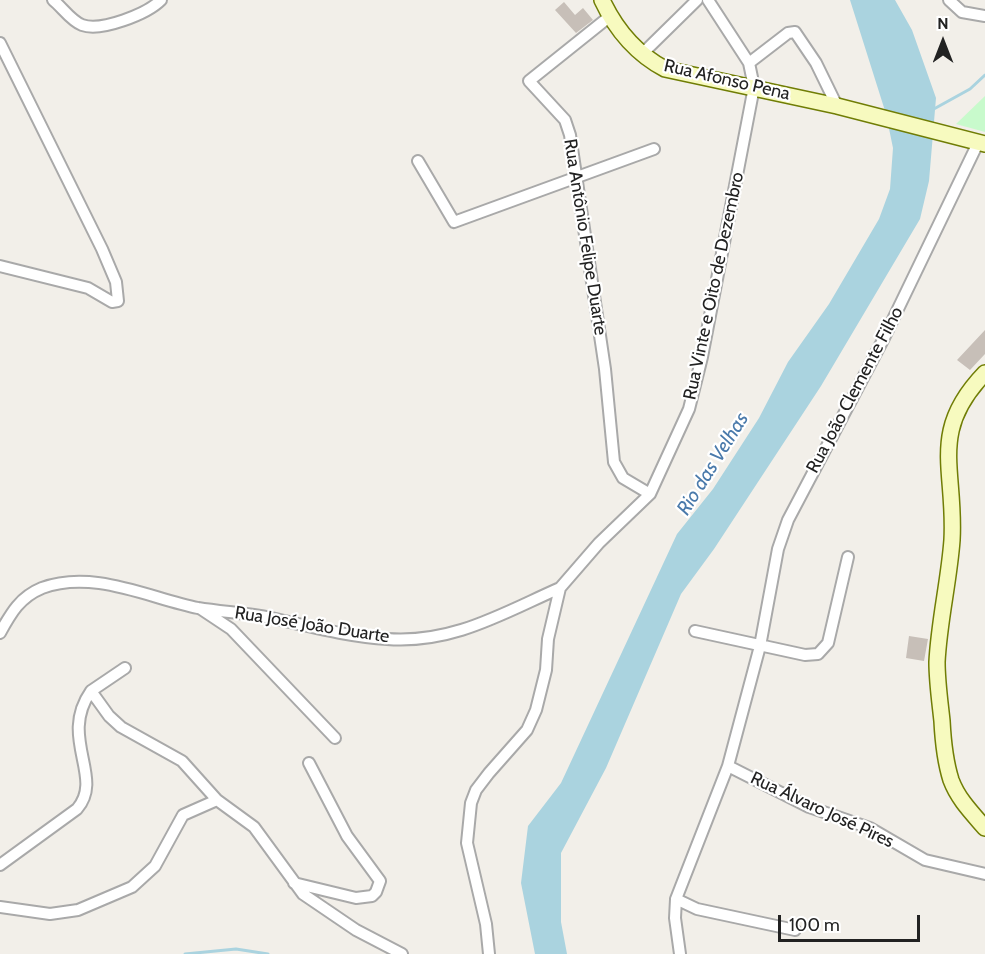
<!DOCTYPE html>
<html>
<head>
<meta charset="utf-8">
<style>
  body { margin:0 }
  #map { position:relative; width:985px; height:954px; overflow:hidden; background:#f2efe9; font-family:Cabin,sans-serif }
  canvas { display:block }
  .north { position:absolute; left:913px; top:12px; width:60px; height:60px; -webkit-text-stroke:4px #fff; paint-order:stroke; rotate:0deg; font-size:16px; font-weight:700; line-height:24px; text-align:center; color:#222 }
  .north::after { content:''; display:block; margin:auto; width:21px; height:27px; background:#222; clip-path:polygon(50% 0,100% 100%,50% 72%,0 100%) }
  .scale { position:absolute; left:778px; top:915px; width:142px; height:27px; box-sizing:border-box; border:3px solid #222; border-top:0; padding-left:8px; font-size:18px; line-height:21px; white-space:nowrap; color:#222; -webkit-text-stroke:4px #fff; paint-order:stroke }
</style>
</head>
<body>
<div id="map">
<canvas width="985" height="954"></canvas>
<div class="north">N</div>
<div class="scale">100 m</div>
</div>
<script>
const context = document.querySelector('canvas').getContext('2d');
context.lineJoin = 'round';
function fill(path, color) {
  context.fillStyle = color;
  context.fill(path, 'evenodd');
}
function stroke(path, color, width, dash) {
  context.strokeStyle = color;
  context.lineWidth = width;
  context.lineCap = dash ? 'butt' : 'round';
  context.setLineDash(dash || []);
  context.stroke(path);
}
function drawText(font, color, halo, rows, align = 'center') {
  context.font = font + ' Cabin,sans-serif';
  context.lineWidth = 4.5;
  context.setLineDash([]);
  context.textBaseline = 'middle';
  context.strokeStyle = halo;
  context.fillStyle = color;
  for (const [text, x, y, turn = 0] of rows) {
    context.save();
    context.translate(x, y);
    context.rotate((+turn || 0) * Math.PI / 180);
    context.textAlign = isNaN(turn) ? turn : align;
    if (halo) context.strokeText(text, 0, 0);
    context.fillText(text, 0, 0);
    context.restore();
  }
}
const park = new Path2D(`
  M 985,96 L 985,132 L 956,124 Z`);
const water = new Path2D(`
  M 850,0 L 895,0 L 912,30 L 936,98 L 929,181 L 920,219 L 821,386 L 714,549 L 681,594 L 606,768 L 561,853 L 561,922 L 567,954 L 535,954 L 521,883 L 528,826 L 561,783 L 677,534 L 713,489 L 759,418 L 788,362 L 829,304 L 879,219 L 890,189 L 893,148 L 886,114 Z`);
const stream = new Path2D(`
  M 932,110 L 970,89 L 985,75
  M 185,954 L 236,949 L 268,954`);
const building = new Path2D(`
  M 564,2 L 575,15 L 583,8 L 593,20 L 576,33 L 555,10 Z
  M 985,330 L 985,354 L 970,370 L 957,360 Z
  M 909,636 L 928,639 L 924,661 L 906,658 Z`);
const street = new Path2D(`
  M 53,0 C 62,7 71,21 82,25 C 101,32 147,14 161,0
  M 949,0 L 962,12 L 985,16
  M 609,17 L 529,81 L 565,120 L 570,135 L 605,369 L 614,462 L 623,478 L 650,494
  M 0,43 L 102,249 L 116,282 L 118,301 L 112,302 L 88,288 L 0,266
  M 641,55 L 697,0
  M 749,63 L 788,33 L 795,32 L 816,63 L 837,106
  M 418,161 L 454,222 L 654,149
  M 201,609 L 231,629 L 335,738
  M 695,631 L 805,655 L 818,654 L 828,643 L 848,557
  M 0,633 C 11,613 20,597 42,588 C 93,569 149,598 198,608 C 222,612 247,613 271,618 C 309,626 348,637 387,639 C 453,644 503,613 560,588
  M 125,668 L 91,691 L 109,716 L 121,727 L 182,761 L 217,800 L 254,827 L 303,894 L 356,930 L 402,954
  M 728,766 L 809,807 L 870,828 L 925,860 L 985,874
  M 0,865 L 77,809 C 105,777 58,738 91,691
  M 294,883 L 356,898 L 372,896 L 376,892 L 380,881 L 347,836 L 309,763
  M 676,899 L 697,909 L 795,930
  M 0,907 L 50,914 L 78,910 L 132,887 L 155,866 L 183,815 L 217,800
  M 489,954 L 486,924 L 467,843 L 471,803 L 476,790 L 489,773 L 527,730 L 536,710 L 546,670 L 548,639 L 560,588 L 599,543 L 650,494 L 689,409 L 702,357 L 754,87 L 749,63 L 708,0
  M 680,954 L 675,918 L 676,899 L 728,766 L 760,646 L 778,549 L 788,520 L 884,338 L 978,143`);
const secondary = new Path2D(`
  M 602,0 C 616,30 635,53 665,69 L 837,106 L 985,144
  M 985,373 C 928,432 956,469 952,540 C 949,581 939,621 937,662 C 937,682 940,702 942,721 C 943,741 945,761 951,780 C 958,799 972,813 985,828`);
const streetNames = [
  ["Rua Afonso Pena",727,80,13],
  ["Rua Antônio Felipe Duarte",585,237,81],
  ["Rua Vinte e Oito de Dezembro",714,286,-78],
  ["Rua João Clemente Filho",855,390,-62],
  ["Rua José João Duarte",312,625,9],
  ["Rua Álvaro José Pires",822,810,25]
];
const waterNames = [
  ["Rio das Velhas",713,464,-58]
];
fill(park, '#c8facc');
fill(water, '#aad3df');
stroke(stream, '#aad3df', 3);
fill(building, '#c7bfb8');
stroke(street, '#a9a9a9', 14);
stroke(secondary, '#707d05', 18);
stroke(street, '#fff', 10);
stroke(secondary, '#f7fabf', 15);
drawText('18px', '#222', '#fff', streetNames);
drawText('italic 20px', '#4a7aab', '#fff', waterNames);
</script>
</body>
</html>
